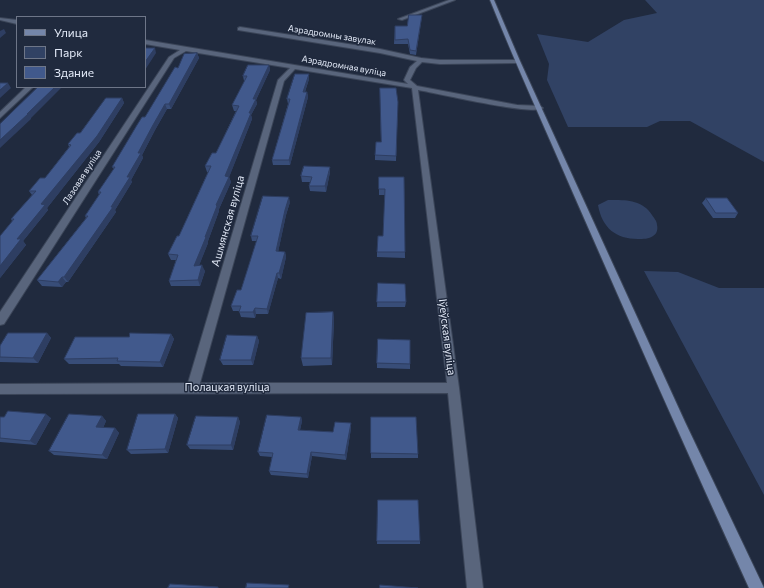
<!DOCTYPE html>
<html>
<head>
<meta charset="utf-8">
<style>
  body { margin:0 }
  #map { position:relative; width:764px; height:588px; overflow:hidden; background:#202a3e; font-family:Commissioner,sans-serif }
  canvas { display:block }
  .legend { position:absolute; left:16px; top:16px; width:130px; height:72px; box-sizing:border-box; background:#202a3e; border:1px solid #6e7688; margin:0; padding:5px 7px; list-style:none; font-size:12px; color:#e2e9f7 }
  .legend li { display:flex; align-items:center; gap:8px; height:20px }
  .legend b { width:20px; border:1px solid #6e7688 }
</style>
</head>
<body>
<div id="map">
<canvas width="764" height="588"></canvas>
<ul class="legend">
<li><b style="height:5px;background:#7486aa"></b>Улица</li>
<li><b style="height:11px;background:#314264"></b>Парк</li>
<li><b style="height:11px;background:#41598c"></b>Здание</li>
</ul>
</div>
<script>
const context = document.querySelector('canvas').getContext('2d');
context.lineJoin = 'round';
function fill(path, color) {
  context.fillStyle = color;
  context.fill(path, 'evenodd');
}
function stroke(path, color, width, dash) {
  context.strokeStyle = color;
  context.lineWidth = width;
  context.lineCap = dash ? 'butt' : 'round';
  context.setLineDash(dash || []);
  context.stroke(path);
}
function drawText(font, color, halo, rows, align = 'center') {
  context.font = font + ' Commissioner,sans-serif';
  context.lineWidth = 3;
  context.setLineDash([]);
  context.textBaseline = 'middle';
  context.strokeStyle = halo;
  context.fillStyle = color;
  for (const [text, x, y, turn = 0] of rows) {
    context.save();
    context.translate(x, y);
    context.rotate((+turn || 0) * Math.PI / 180);
    context.textAlign = isNaN(turn) ? turn : align;
    if (halo) context.strokeText(text, 0, 0);
    context.fillText(text, 0, 0);
    context.restore();
  }
}
const green = new Path2D(`
  M 645,0 L 764,0 L 764,162 L 690,121 L 660,121 L 647,127 L 568,127 L 547,80 L 549,64 L 537,34 L 588,42 L 624,20 L 657,13 Z
  M 608,200 C 624,200 642,199 652,215 C 654,218 657,221 657,225 C 658,229 657,234 653,236 C 649,239 643,239 638,239 C 616,239 602,228 598,205 Z
  M 644,271 L 678,272 L 719,288 L 764,288 L 764,495 Z`);
const street = new Path2D(`
  M 449,0 L 455,0 L 402,20 L 398,19 Z
  M 0,18 L 17,20 L 17,24 L 0,20 Z
  M 240,27 L 380,49 L 421,58 L 440,60 L 519,60 L 519,62 L 517,63 L 440,64 L 422,62 L 416,68 L 410,80 L 417,86 L 517,105 L 540,106 L 543,108 C 533,116 437,93 418,90 L 459,388 L 483,588 L 467,588 L 448,393 L 0,394 L 0,384 L 188,383 L 278,80 L 290,68 L 186,51 L 174,58 L 4,324 L 0,325 L 0,312 L 169,57 L 180,50 L 145,44 L 145,40 L 408,84 L 404,80 L 410,67 L 417,61 L 380,53 L 238,30 L 238,28 ZM 295,69 L 412,88 L 447,383 L 200,383 L 284,81 Z
  M 26,87 L 33,87 L 0,118 L 0,112 Z`);
const secondary = new Path2D(`
  M 490,0 L 494,0 L 520,61 L 685,422 L 764,588 L 749,588 C 689,457 631,325 573,193 C 545,128 516,65 490,0 Z`);
const wall = new Path2D(`
  M 422,16 L 416,55 L 410,54 L 408,44 L 394,44 L 395,26 L 407,26 Z
  M 197,53 L 199,58 L 171,109 L 167,109 L 155,130 L 142,155 L 143,158 L 131,180 L 132,182 L 115,210 L 116,212 L 68,282 L 66,282 L 62,287 L 42,286 L 37,280 L 86,218 L 85,216 L 99,195 L 98,192 L 114,169 L 112,167 L 178,68 Z
  M 269,65 L 270,70 L 256,100 L 257,104 L 251,115 L 252,119 L 229,177 L 231,182 L 219,209 L 219,211 L 208,241 L 208,243 L 199,265 L 205,271 L 200,286 L 171,286 L 169,281 L 176,260 L 171,260 L 168,254 L 179,236 L 208,172 L 207,172 L 205,166 L 216,153 L 236,111 L 234,111 L 232,105 L 245,81 L 244,81 L 243,76 Z
  M 309,74 L 309,79 L 305,92 L 307,92 L 308,97 L 290,165 L 273,165 L 272,160 L 288,104 L 287,99 Z
  M 122,98 L 124,103 L 99,142 L 47,208 L 48,210 L 23,241 L 26,245 L 0,278 L 12,221 L 11,219 L 32,195 L 29,191 L 45,178 L 69,147 L 68,144 L 80,133 Z
  M 398,102 L 396,161 L 375,160 L 375,155 L 381,142 Z
  M 330,172 L 326,192 L 310,191 L 309,186 L 310,182 L 302,182 L 301,176 Z
  M 379,177 L 404,177 L 405,258 L 377,257 L 377,252 L 383,236 L 385,195 L 379,195 Z
  M 706,198 L 738,213 L 735,218 L 713,218 L 702,203 Z
  M 290,202 L 286,215 L 278,252 L 285,252 L 286,257 L 281,279 L 278,278 L 268,314 L 256,314 L 255,318 L 241,317 L 239,311 L 233,311 L 231,306 L 241,290 L 257,241 L 252,241 L 251,236 Z
  M 378,283 L 406,302 L 405,307 L 377,307 Z
  M 333,312 L 334,320 L 332,365 L 303,366 L 301,358 Z
  M 47,333 L 51,338 L 38,363 L 0,362 L 0,346 Z
  M 171,334 L 174,339 L 163,367 L 121,366 L 119,364 L 69,364 L 64,359 L 129,337 Z
  M 257,336 L 259,341 L 253,365 L 223,365 L 220,360 Z
  M 377,363 L 410,364 L 410,369 L 377,368 Z
  M 175,414 L 178,418 L 168,453 L 131,454 L 127,450 Z
  M 102,416 L 106,421 L 103,428 L 115,428 L 119,433 L 107,459 L 54,455 L 49,451 Z
  M 0,417 L 51,418 L 36,445 L 0,442 Z
  M 238,417 L 240,422 L 233,450 L 190,449 L 187,445 Z
  M 301,417 L 302,421 L 300,430 L 333,432 L 351,423 L 351,428 L 346,460 L 312,456 L 308,478 L 271,475 L 269,471 L 272,457 L 260,456 L 258,452 Z
  M 371,453 L 418,454 L 418,458 L 371,458 Z
  M 378,500 L 420,541 L 420,544 L 377,544 Z`);
const shadedWall = new Path2D(`
  M 4,29 L 6,33 L 0,38 L 0,31 Z
  M 155,48 L 156,53 L 145,70 L 145,62 Z
  M 197,53 L 199,58 L 171,109 L 169,104 Z
  M 269,65 L 270,70 L 256,100 L 257,104 L 251,115 L 252,119 L 228,180 L 229,177 L 231,182 L 219,209 L 219,211 L 208,241 L 208,243 L 197,271 L 194,266 L 216,205 L 225,176 L 249,113 L 253,99 Z
  M 309,74 L 309,79 L 303,97 L 303,92 Z
  M 8,83 L 11,88 L 0,98 L 0,90 Z
  M 55,87 L 62,87 L 31,118 L 31,119 L 0,148 L 0,140 Z
  M 307,92 L 308,97 L 290,165 L 289,160 Z
  M 122,98 L 124,103 L 99,142 L 47,208 L 48,210 L 23,241 L 26,245 L 0,278 L 0,266 L 17,239 L 41,204 Z
  M 165,104 L 167,109 L 155,130 L 142,155 L 143,158 L 131,180 L 132,182 L 115,210 L 116,212 L 68,282 L 64,277 L 111,207 L 127,177 L 138,153 L 153,125 Z
  M 330,167 L 330,172 L 326,192 L 325,186 Z
  M 289,197 L 290,202 L 286,215 L 277,257 L 276,251 L 285,210 Z
  M 285,252 L 286,257 L 281,279 L 279,273 Z
  M 202,265 L 205,271 L 200,286 L 198,280 Z
  M 277,273 L 278,278 L 268,314 L 267,309 Z
  M 62,277 L 66,282 L 62,287 L 58,282 Z
  M 255,308 L 256,314 L 255,318 L 253,312 Z
  M 333,312 L 334,320 L 332,365 L 331,358 Z
  M 47,333 L 51,338 L 38,363 L 33,358 Z
  M 171,334 L 174,339 L 163,367 L 160,362 Z
  M 257,336 L 259,341 L 253,365 L 251,360 Z
  M 46,414 L 51,418 L 36,445 L 30,441 Z
  M 175,414 L 178,418 L 168,453 L 165,449 Z
  M 102,416 L 106,421 L 101,432 L 96,427 Z
  M 238,417 L 240,422 L 233,450 L 231,445 Z
  M 301,417 L 302,421 L 299,434 L 298,430 Z
  M 351,423 L 351,428 L 346,460 L 345,455 Z
  M 115,428 L 119,433 L 107,459 L 102,455 Z
  M 311,452 L 312,456 L 308,478 L 307,474 Z`);
const building = new Path2D(`
  M 409,15 L 422,15 L 416,51 L 410,50 L 408,39 L 395,40 L 395,26 L 407,26 Z
  M 145,48 L 155,48 L 145,62 Z
  M 197,53 L 169,104 L 165,104 L 153,125 L 138,153 L 141,153 L 127,177 L 130,177 L 111,207 L 113,207 L 64,277 L 62,277 L 58,282 L 37,280 L 88,216 L 85,216 L 101,192 L 98,192 L 115,167 L 112,167 L 137,125 L 142,117 L 145,117 L 175,67 L 178,68 L 184,54 Z
  M 248,65 L 269,65 L 253,99 L 256,99 L 249,113 L 251,113 L 225,176 L 229,177 L 216,205 L 217,206 L 205,237 L 206,237 L 194,266 L 202,265 L 198,280 L 169,281 L 178,255 L 168,254 L 177,236 L 179,236 L 211,166 L 205,166 L 212,153 L 216,153 L 239,106 L 232,105 L 247,76 L 243,76 Z
  M 295,74 L 309,74 L 303,92 L 307,92 L 289,160 L 272,160 L 290,99 L 287,99 Z
  M 0,83 L 8,83 L 0,90 Z
  M 38,87 L 55,87 L 27,114 L 28,114 L 0,140 L 0,124 Z
  M 380,88 L 396,88 L 398,102 L 396,156 L 375,155 L 376,142 L 381,142 Z
  M 106,98 L 122,98 L 97,136 L 41,204 L 45,205 L 17,239 L 21,239 L 0,266 L 0,236 L 14,219 L 11,219 L 36,191 L 29,191 L 40,178 L 45,178 L 71,145 L 68,144 L 77,133 L 80,133 Z
  M 304,166 L 330,167 L 325,186 L 309,186 L 312,177 L 301,176 Z
  M 379,177 L 404,177 L 405,252 L 377,252 L 378,236 L 383,236 L 385,189 L 379,189 Z
  M 263,196 L 289,197 L 285,210 L 276,251 L 285,252 L 279,273 L 277,273 L 267,309 L 255,308 L 253,312 L 239,312 L 241,306 L 231,306 L 237,290 L 241,290 L 258,236 L 251,236 Z
  M 706,198 L 727,198 L 738,213 L 716,213 Z
  M 378,283 L 405,284 L 406,302 L 377,302 Z
  M 333,312 L 331,358 L 301,358 L 306,313 Z
  M 8,333 L 47,333 L 33,358 L 0,357 L 0,346 Z
  M 130,333 L 171,334 L 160,362 L 117,361 L 118,358 L 64,359 L 75,337 L 129,337 Z
  M 227,335 L 257,336 L 251,360 L 220,360 Z
  M 378,339 L 410,340 L 410,364 L 377,363 Z
  M 8,411 L 46,414 L 30,441 L 0,438 L 0,417 L 4,417 Z
  M 69,414 L 102,416 L 96,427 L 115,428 L 102,455 L 49,451 Z
  M 138,414 L 175,414 L 165,449 L 127,450 Z
  M 267,415 L 301,417 L 298,430 L 333,432 L 335,422 L 351,423 L 345,455 L 311,452 L 307,474 L 269,471 L 273,453 L 258,452 Z
  M 196,416 L 238,417 L 231,445 L 187,445 Z
  M 371,417 L 416,417 L 418,454 L 371,453 Z
  M 378,500 L 418,500 L 420,541 L 377,541 Z
  M 247,583 L 289,585 L 288,588 L 246,588 Z
  M 170,584 L 218,587 L 218,588 L 168,588 Z
  M 380,585 L 418,588 L 380,588 Z`);
const farStreetnames = [
  ["Аэрадромны завулак",332,35,9],
  ["Аэрадромная вуліца",344,66,10],
  ["Лазовая вуліца",82,177,-57]
];
const streetNames = [
  ["Ашмянская вуліца",228,221,-74],
  ["Іўеўская вуліца",447,337,83],
  ["Полацкая вуліца",227,387]
];
fill(green, '#314264');
stroke(street, '#3b4558', 2);
stroke(secondary, '#3b4558', 2);
fill(street, '#59657c');
fill(secondary, '#7486aa');
fill(wall, '#384d78');
fill(shadedWall, '#2e3e62');
fill(building, '#41598c');
stroke(building, '#2e3e62', 1);
drawText('9px', '#e2e9f7', '#202a3e', farStreetnames);
drawText('11px', '#e2e9f7', '#202a3e', streetNames);
</script>
</body>
</html>
